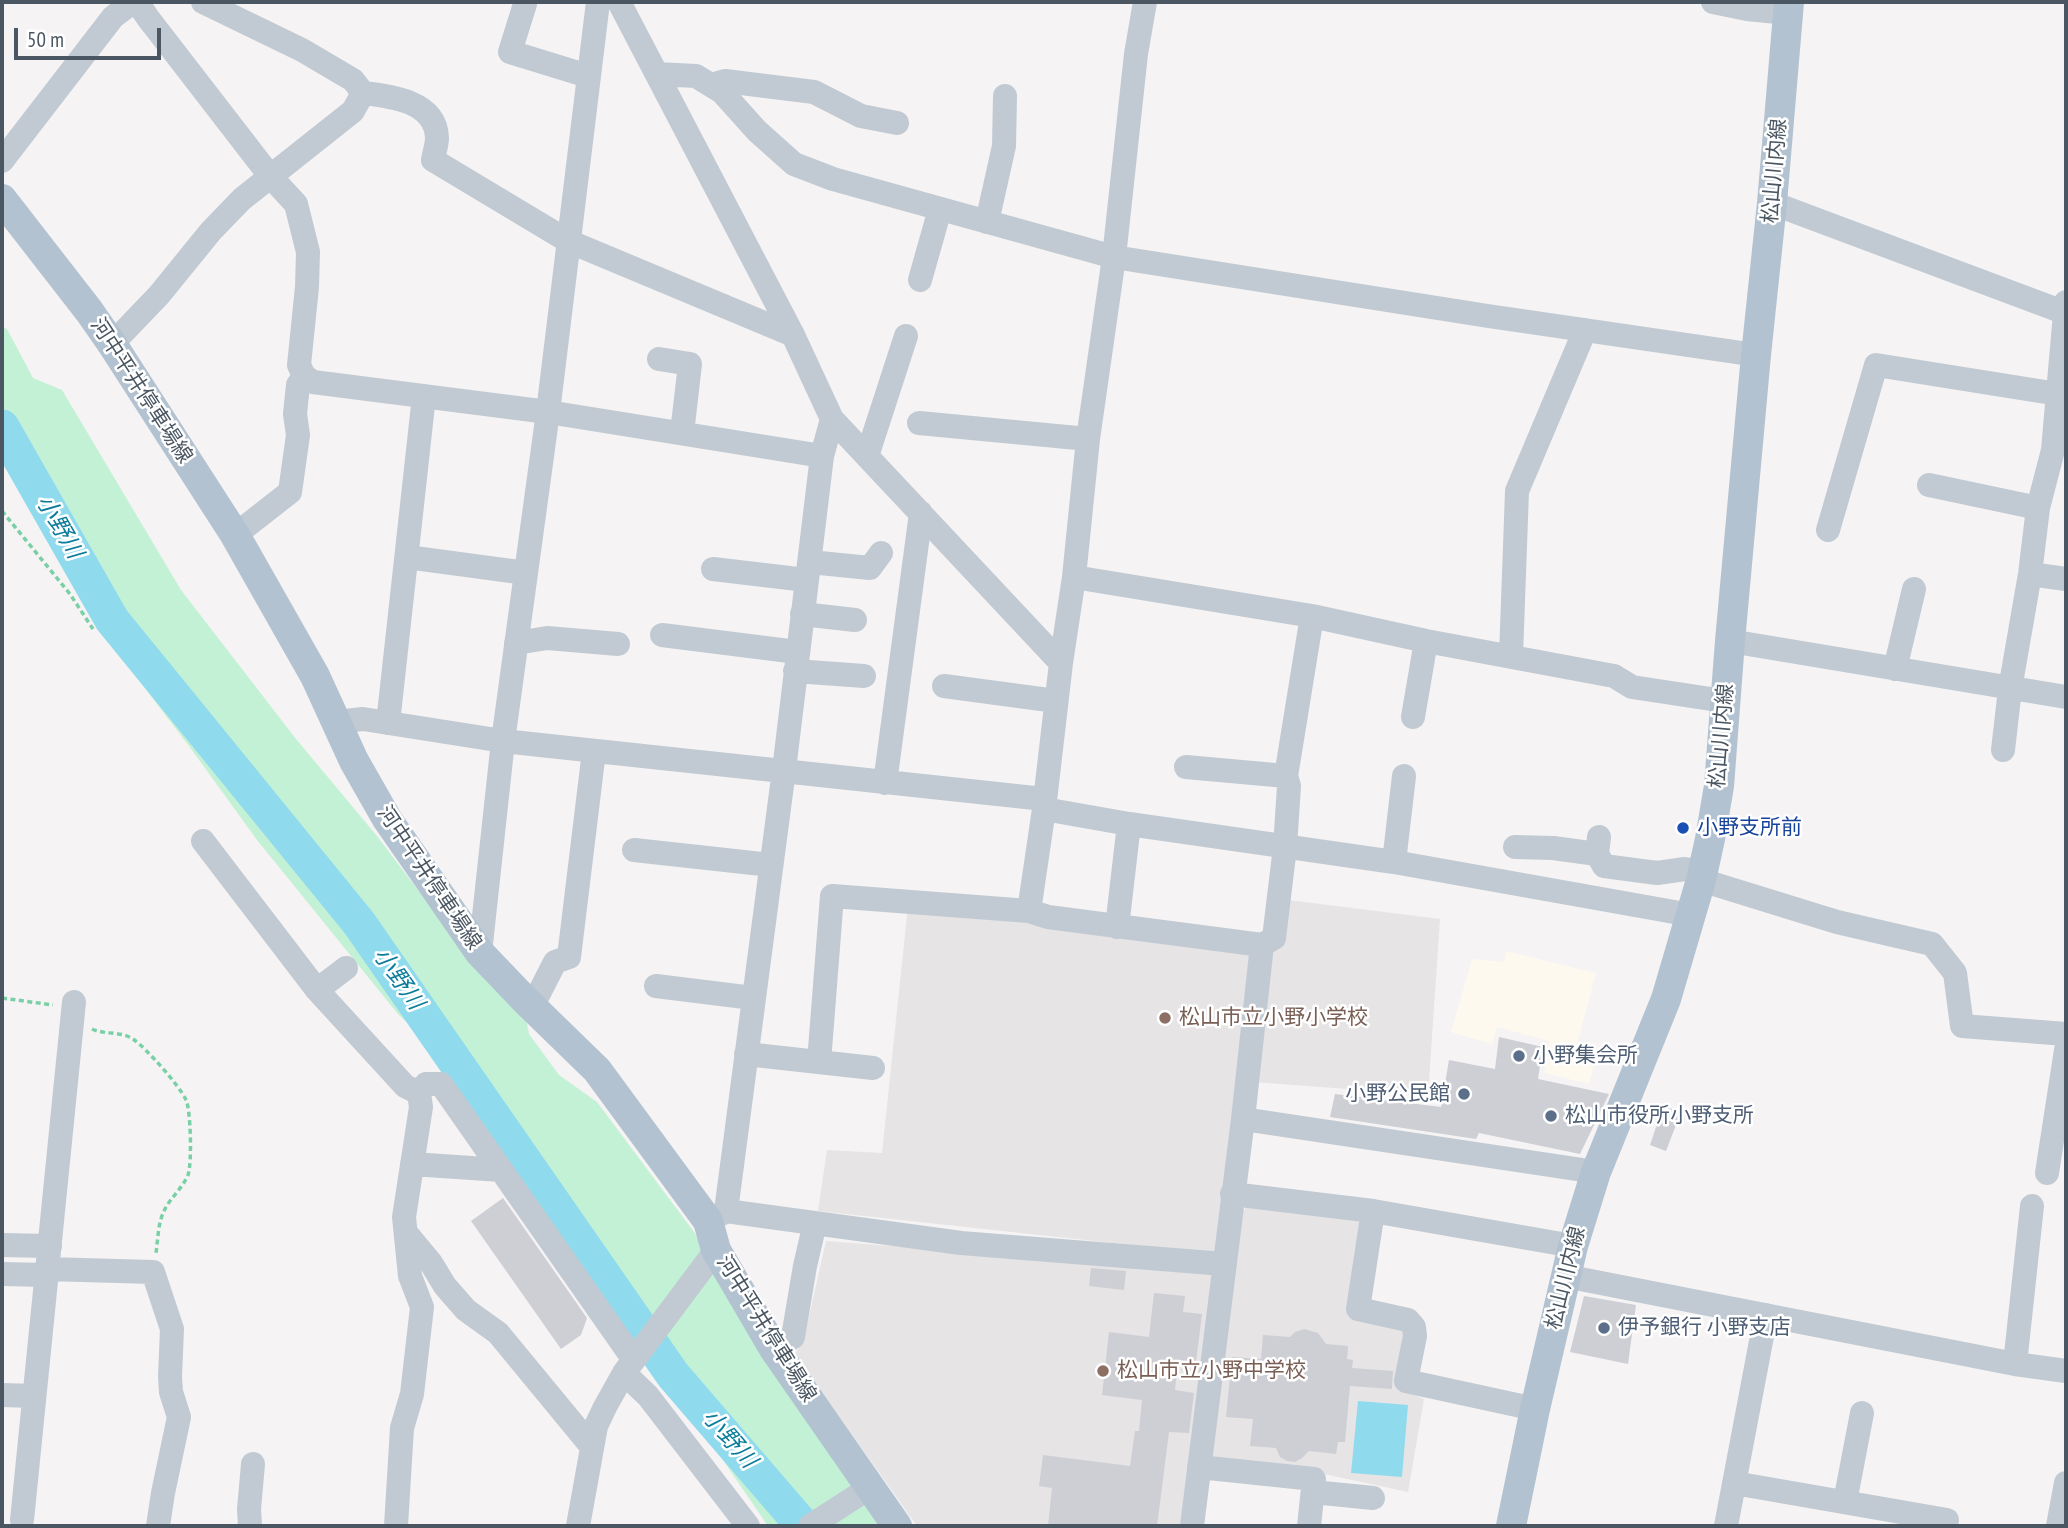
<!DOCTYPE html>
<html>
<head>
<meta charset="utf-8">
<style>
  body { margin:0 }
  #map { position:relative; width:2068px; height:1528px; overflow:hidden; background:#f5f3f3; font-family:"PT Sans Narrow",sans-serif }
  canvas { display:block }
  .frame { position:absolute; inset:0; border:4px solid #4a5661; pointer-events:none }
  .scale { position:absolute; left:14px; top:28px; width:147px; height:32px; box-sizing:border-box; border:4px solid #4a5661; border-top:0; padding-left:9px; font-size:21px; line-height:24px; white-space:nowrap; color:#4a5661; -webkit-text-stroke:5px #fff; paint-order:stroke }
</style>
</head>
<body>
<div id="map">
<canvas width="2068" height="1528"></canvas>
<div class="frame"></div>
<div class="scale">50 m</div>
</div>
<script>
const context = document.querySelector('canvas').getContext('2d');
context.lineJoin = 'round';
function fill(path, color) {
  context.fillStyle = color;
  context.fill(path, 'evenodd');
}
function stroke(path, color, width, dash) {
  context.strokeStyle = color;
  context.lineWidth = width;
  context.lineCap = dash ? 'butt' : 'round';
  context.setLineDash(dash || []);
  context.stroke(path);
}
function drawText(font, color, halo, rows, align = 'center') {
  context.font = font + ' "PT Sans Narrow","Noto Sans JP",sans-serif';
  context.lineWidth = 5;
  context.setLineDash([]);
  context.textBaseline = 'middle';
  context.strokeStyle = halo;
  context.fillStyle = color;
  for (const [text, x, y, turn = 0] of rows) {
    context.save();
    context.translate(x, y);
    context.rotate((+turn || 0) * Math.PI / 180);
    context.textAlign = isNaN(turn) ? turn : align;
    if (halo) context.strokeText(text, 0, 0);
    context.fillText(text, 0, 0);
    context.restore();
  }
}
const commercial = new Path2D(`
  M 1506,951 L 1596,973 L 1578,1041 L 1598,1050 L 1589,1084 L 1544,1073 L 1549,1041 L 1497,1027 L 1492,1044 L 1451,1032 L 1472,959 L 1504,962 Z`);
const education = new Path2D(`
  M 1288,900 L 1440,919 L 1428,1095 L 1240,1081 L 1215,1254 L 818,1211 L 827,1150 L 882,1153 L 908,906 L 1273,954 Z
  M 1248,1205 L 1364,1220 L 1347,1315 L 1402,1328 L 1406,1339 L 1396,1387 L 1424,1399 L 1408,1492 L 1324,1474 L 1190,1456 L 1181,1526 L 917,1526 L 795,1354 L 804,1339 L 826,1241 L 1231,1272 L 1241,1214 Z`);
const green = new Path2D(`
  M 2,327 L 7,329 L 33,378 L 62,390 L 181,590 L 296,739 L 377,836 L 454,938 L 526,1018 L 529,1034 L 559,1075 L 597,1102 L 694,1232 L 729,1293 L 881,1526 L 768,1526 L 651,1355 L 552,1218 L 446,1060 L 398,1014 L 257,840 L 189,746 L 115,649 L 104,621 L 2,461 Z`);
const water = new Path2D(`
  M 1358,1401 L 1408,1405 L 1402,1477 L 1351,1473 Z`);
const river = new Path2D(`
  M 2,427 L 112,620 L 359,923 L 673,1375 L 803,1526`);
const building = new Path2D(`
  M 1499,1037 L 1543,1047 L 1538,1079 L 1609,1094 L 1580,1154 L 1479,1133 L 1476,1139 L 1330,1117 L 1335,1094 L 1441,1107 L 1449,1060 L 1495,1069 Z
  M 1663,1106 L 1681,1112 L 1666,1151 L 1650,1145 Z
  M 503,1198 L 587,1318 L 581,1335 L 561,1349 L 471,1221 Z
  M 1091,1268 L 1126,1271 L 1124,1290 L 1089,1286 Z
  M 1154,1293 L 1185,1296 L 1183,1312 L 1202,1314 L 1196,1362 L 1178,1360 L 1175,1390 L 1194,1393 L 1189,1433 L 1169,1432 L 1157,1526 L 1048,1526 L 1052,1488 L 1039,1486 L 1043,1455 L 1130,1466 L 1135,1431 L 1139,1431 L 1142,1400 L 1102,1395 L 1109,1332 L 1149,1337 Z
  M 1584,1296 L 1636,1305 L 1628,1364 L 1570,1352 Z
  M 1304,1329 L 1318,1333 L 1326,1344 L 1348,1346 L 1347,1359 L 1353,1360 L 1352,1368 L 1393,1371 L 1392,1386 L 1392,1389 L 1350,1386 L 1345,1442 L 1338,1442 L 1336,1454 L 1309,1451 L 1302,1458 L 1295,1462 L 1287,1461 L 1280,1457 L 1276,1448 L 1250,1446 L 1253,1419 L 1226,1417 L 1232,1357 L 1261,1359 L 1263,1335 L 1290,1337 L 1295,1332 Z`);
const path = new Path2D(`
  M 2,511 L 70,594 L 93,629
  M 2,998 L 53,1005
  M 92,1029 C 105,1035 121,1031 133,1039 C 146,1048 180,1086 186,1100 C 191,1110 192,1165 188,1175 C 182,1189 170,1198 164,1211 C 158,1223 158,1239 156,1253`);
const minor = new Path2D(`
  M 137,2 L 148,18 L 270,176 L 296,204 L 308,252 L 307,287 L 299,365 L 304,376 L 313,382 L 548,412 L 822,456
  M 203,2 L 302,50 L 353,80 L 363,93 C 390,96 436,101 437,138 C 437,145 434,153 433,160 L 568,241 L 793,335
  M 619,2 L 793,335 L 832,419 L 1061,663
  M 1145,2 L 1136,54 L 1114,257 L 1088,439 L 1074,577 L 1061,663 L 1044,809 L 1029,911 L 1048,917 L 1262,945 L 1243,1119 L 1192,1526
  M 1713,2 L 1747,9 L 1787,13
  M 525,4 L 510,52 L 588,76
  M 657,74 L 696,76 L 722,92 L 757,131 L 794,164 L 833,179 L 1114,257 L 1488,316 L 1756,355
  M 711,85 L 725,81 L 814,92 L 861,116 L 897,123
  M 2,161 L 113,17 L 133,2
  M 1772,203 L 2066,313
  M 987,222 L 1004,146 L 1005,96
  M 920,280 L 940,209
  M 112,344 L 159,295 L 211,231 L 242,199 L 353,111 L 363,93
  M 659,359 L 690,364 L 682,433
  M 919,423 L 1088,439
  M 867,456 L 906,336
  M 1929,485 L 2038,508
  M 1828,530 L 1876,365 L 2058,394
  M 235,535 L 290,492 L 298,435 L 295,414 L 298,385 L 304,376
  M 407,557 L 526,573
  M 810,562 L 870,568 L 881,553
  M 713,569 L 806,580
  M 2030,574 L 2066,579
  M 1074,577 L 1312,616 L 1426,641 L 1614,676 L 1632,687 L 1724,701
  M 802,614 L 855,620
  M 662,635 L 797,652
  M 1730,641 L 2066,697
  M 516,643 L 547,638 L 618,644
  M 1511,656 L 1517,491 L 1585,330
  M 1895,669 L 1914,589
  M 795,671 L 864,676
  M 944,686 L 1056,701
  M 1413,717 L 1426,641
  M 336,722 L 363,719 L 503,741 L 1044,799
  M 388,723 L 424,396
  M 2003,750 L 2010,689 L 2030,574 L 2038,508 L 2053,450 L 2066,302
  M 1186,767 L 1286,776
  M 885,783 L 921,513
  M 1044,809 L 1129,824 L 1394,862 L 1691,915
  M 1599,837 L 1597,854 L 1604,866 L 1657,873 L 1685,869 L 1703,872
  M 203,841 L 317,990 L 405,1086 L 419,1093 L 421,1107 L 404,1217 L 410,1276 L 422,1307 L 412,1394 L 402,1428 L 396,1526
  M 1515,847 L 1553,848 L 1597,854
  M 634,850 L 771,865
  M 1394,862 L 1404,776
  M 1701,880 L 1837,922 L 1932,944 L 1955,973 L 1962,1026 L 2066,1034
  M 1117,927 L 1129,824
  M 1262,945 L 1274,938 L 1285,847 L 1289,786 L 1286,776 L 1312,616
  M 480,953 L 503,741 L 548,412 L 598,2
  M 656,986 L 753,998
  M 317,990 L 346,968
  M 532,1007 L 555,962 L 569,957 L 594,751
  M 746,1054 L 873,1068
  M 819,1062 L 832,896 L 1029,911
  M 419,1093 L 426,1084 L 441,1084 L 634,1360
  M 1243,1119 L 1596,1172
  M 412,1164 L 501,1170
  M 2047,1173 L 2066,1050
  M 1232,1194 L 1373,1211 L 1358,1309 L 1408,1320 L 1414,1327 L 1415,1336 L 1406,1381 L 1535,1409
  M 726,1211 L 784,770 L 822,456 L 832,419
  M 1373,1211 L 1573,1246
  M 712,1219 L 726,1211 L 961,1243 L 1224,1264
  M 406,1233 L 431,1263 L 445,1286 L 466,1310 L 498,1333 L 592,1447
  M 2,1245 L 50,1246
  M 47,1269 L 153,1272 L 172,1329 L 170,1376 L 171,1392 L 179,1417 L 163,1493 L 158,1526
  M 2,1274 L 47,1275
  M 1565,1276 L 2015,1364 L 2066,1371
  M 774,1349 L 793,1337 L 805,1266 L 815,1223
  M 2015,1364 L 2032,1206
  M 624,1373 L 648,1396 L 748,1526
  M 2,1395 L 34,1396
  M 1199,1467 L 1314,1479 L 1309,1526
  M 1734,1483 L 1947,1520
  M 1313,1492 L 1373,1498
  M 1845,1502 L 1862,1413
  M 22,1520 L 74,1002
  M 250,1526 L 249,1509 L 253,1464
  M 578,1526 L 596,1426 L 605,1407 L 624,1373 L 716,1250
  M 810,1526 L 869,1488
  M 1726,1526 L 1766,1315
  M 2058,1526 L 2066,1483`);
const major = new Path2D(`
  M 2,199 L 89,311 L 112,344 L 235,535 L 315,676 L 354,761 L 387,819 L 480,953 L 525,1000 L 597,1070 L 708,1221 L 716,1250 L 774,1349 L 897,1526
  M 1511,1526 L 1535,1409 L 1573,1246 L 1596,1172 L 1666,999 L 1701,880 L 1710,839 L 1719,786 L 1730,641 L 1756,355 L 1772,203 L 1789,2`);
const markers = [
  [1683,828,7,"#1a4fb4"],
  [1165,1018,7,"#8d6e63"],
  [1519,1056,7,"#5c6f8a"],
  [1464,1094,7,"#5c6f8a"],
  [1551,1116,7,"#5c6f8a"],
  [1604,1328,7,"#5c6f8a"],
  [1103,1371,7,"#8d6e63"]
];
const streetNames = [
  ["松山川内線",1775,171,-85],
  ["河中平井停車場線",141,391,57],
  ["松山川内線",1722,736,-85],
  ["河中平井停車場線",429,878,56],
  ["松山川内線",1566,1278,-76],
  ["河中平井停車場線",766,1329,58]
];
const transitNames = [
  ["小野支所前",1697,828]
];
const educationNames = [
  ["松山市立小野小学校",1179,1018],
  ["松山市立小野中学校",1117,1371]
];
const serviceNames = [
  ["小野集会所",1533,1056],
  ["小野公民館",1450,1094,"right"],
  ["松山市役所小野支所",1565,1116],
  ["伊予銀行 小野支店",1618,1328]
];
const waterNames = [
  ["小野川",59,527,60],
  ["小野川",398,979,55],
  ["小野川",729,1439,49]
];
fill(commercial, '#fdf9ef');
fill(education, '#e6e4e5');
fill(green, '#c3f1d5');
fill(water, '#90daee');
stroke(river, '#90daee', 35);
fill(building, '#cdcfd5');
stroke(path, '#7ad0a6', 3.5, [5, 3.5]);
stroke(minor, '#c1cad2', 24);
stroke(major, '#b3c2d1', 30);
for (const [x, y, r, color] of markers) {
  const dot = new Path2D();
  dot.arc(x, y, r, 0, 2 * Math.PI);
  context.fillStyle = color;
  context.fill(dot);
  stroke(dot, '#fff', 2.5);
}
drawText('21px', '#4a5661', '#fff', streetNames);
drawText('21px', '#164399', '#fff', transitNames, 'left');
drawText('21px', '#785e54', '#fff', educationNames, 'left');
drawText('21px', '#4e5e75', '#fff', serviceNames, 'left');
drawText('italic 23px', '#0c7c9b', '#fff', waterNames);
</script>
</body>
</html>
